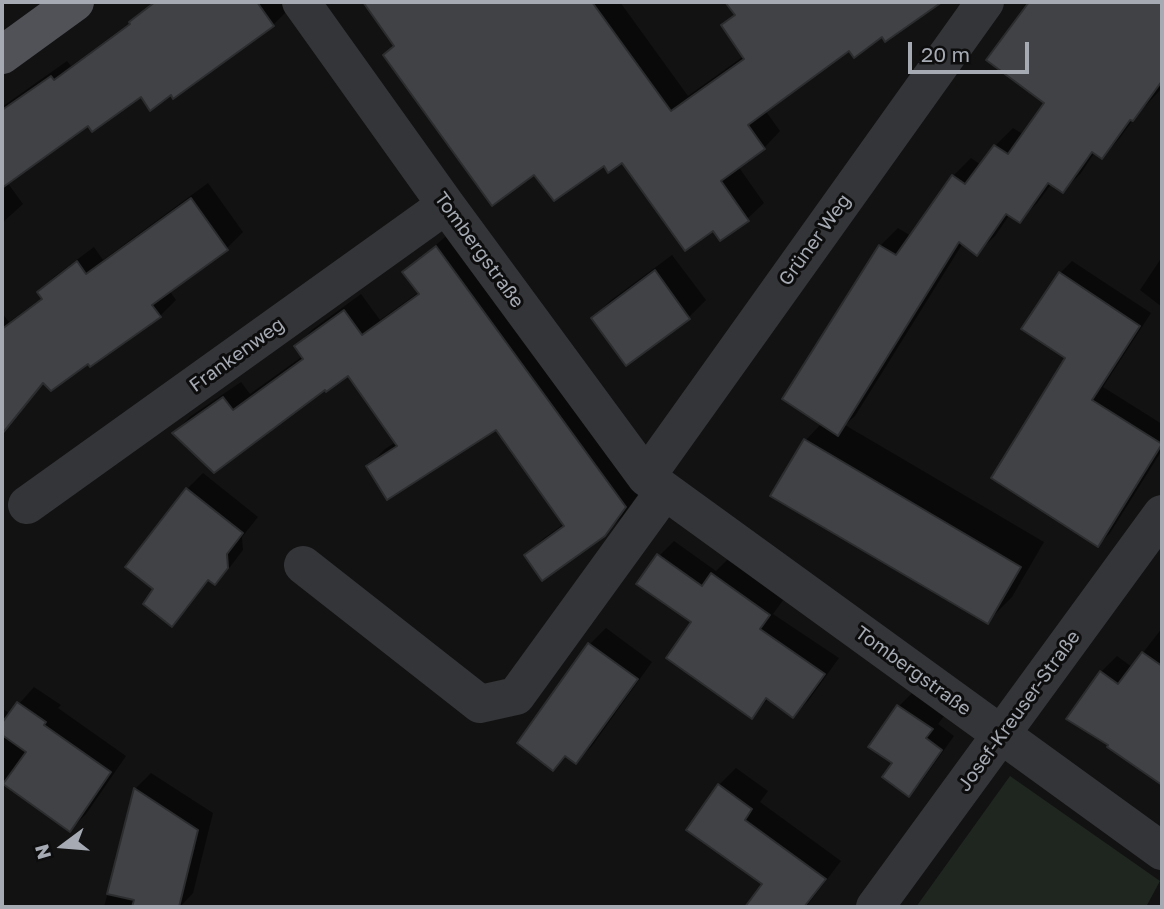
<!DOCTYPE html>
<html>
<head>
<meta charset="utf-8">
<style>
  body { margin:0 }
  #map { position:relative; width:1164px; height:909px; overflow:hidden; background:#121213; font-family:"Golos Text",sans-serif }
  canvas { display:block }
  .frame { position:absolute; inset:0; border:4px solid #a5aab3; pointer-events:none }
  .north { position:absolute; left:28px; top:811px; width:70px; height:70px; -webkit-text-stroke:5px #0d0d0e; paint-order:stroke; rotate:254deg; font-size:19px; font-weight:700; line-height:28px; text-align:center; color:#a5aab3 }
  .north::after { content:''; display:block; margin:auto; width:24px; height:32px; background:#a5aab3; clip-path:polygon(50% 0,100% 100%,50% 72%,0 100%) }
  .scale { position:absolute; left:908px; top:42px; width:121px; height:32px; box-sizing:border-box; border:4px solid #a5aab3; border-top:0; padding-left:9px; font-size:21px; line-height:24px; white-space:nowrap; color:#a5aab3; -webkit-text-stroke:5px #0d0d0e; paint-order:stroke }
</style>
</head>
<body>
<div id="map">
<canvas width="1164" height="909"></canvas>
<div class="frame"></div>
<div class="north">N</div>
<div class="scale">20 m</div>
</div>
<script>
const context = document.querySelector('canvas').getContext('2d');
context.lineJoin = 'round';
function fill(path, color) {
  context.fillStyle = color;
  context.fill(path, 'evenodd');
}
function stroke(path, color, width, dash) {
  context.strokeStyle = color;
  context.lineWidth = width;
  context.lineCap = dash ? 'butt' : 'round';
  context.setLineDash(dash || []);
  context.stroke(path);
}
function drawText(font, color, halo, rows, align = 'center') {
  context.font = font + ' "Golos Text",sans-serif';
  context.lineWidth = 6;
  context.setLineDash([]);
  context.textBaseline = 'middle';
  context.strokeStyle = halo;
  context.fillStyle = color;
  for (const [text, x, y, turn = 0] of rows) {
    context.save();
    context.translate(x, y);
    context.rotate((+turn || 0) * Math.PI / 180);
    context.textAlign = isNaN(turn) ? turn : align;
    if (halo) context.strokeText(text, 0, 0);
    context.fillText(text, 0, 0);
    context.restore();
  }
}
const green = new Path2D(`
  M 1010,776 L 1160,881 L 1146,907 L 916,907 Z`);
const shadow = new Path2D(`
  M 153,2 L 284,2 L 289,9 L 273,25 L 171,93 L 141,95 L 88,124 L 7,182 L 23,204 L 2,223 L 2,107 L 67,61 L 71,66 L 135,19 Z
  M 365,2 L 620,2 L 688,96 L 744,56 L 723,25 L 736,13 L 728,3 L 730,2 L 934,2 L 922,14 L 850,49 L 765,110 L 780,131 L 764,148 L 738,166 L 764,203 L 747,219 L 713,229 L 622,161 L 535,172 L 385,55 L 395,44 Z
  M 1030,2 L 1162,2 L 1162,88 L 1135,117 L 1119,139 L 1102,157 L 1095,152 L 1081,173 L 1063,191 L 1052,183 L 1037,203 L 1019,221 L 1010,214 L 995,236 L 977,253 L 963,243 L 855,416 L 845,425 L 1044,542 L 1012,597 L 987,622 L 805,441 L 822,423 L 785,398 L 880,246 L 898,228 L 911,236 L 953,176 L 971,158 L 981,165 L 995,146 L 1013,128 L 1024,135 L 1046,103 L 988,59 Z
  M 208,183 L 243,232 L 227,248 L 169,290 L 176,300 L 160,316 L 88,361 L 45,382 L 2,436 L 2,313 L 9,322 L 43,297 L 39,292 L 55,276 L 94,247 L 103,260 Z
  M 453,230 L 642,489 L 622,517 L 604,534 L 526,555 L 543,539 L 565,523 L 497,428 L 368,466 L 385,449 L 396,442 L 348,374 L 174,433 L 191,416 L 241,382 L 250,394 L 303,356 L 296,346 L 313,329 L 361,294 L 380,320 L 419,292 L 405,272 Z
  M 672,255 L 706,300 L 689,317 L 626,364 L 593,318 L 610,301 Z
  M 1162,257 L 1162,307 L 1140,290 Z
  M 1072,261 L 1151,313 L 1103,387 L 1162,424 L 1162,450 L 1110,533 L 1098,545 L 1067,358 L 1060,273 Z
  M 203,473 L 258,517 L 242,537 L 243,550 L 230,567 L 215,582 L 210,579 L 187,609 L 172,624 L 156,589 L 128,567 L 187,489 Z
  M 674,541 L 716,571 L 728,559 L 784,599 L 773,614 L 839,658 L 808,701 L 793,716 L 769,698 L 752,717 L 693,622 L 659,556 Z
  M 606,628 L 652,662 L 592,746 L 576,762 L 567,755 L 553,769 L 590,644 Z
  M 1162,628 L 1162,678 L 1160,681 L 1162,683 L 1162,783 L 1110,746 L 1101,672 L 1117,656 L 1132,667 Z
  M 34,687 L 61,705 L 58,708 L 126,756 L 86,814 L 70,830 L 2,781 L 2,708 L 10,714 Z
  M 912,693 L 945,715 L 938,724 L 954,736 L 922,781 L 909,795 L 894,763 L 899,706 Z
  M 736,768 L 768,791 L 760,802 L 841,861 L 806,907 L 770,907 L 755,896 L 764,883 L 688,829 L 719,785 Z
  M 151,773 L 213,813 L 193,893 L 180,907 L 104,907 L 135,789 Z`);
const building = new Path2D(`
  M 155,2 L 257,2 L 274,26 L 173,99 L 171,95 L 150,111 L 141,97 L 92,132 L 88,126 L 2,188 L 2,110 L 51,76 L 54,80 L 130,24 L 129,22 Z
  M 363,2 L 592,2 L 671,111 L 744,59 L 721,25 L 735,15 L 725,2 L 942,2 L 885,42 L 882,37 L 854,58 L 849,51 L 748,125 L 765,149 L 721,181 L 749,221 L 720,241 L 713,231 L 685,251 L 622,163 L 608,173 L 604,166 L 554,201 L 534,175 L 492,206 L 383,55 L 394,46 Z
  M 1029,2 L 1162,2 L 1162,81 L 1133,121 L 1130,120 L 1102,159 L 1092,152 L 1063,193 L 1048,183 L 1020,223 L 1006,214 L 977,256 L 959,242 L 838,436 L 782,399 L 879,245 L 896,255 L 952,175 L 965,184 L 994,145 L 1008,154 L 1044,103 L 986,60 Z
  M 191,198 L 228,250 L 152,305 L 161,317 L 90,367 L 88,364 L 51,391 L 43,383 L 2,434 L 2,329 L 42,299 L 37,292 L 77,261 L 86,274 Z
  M 436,246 L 626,507 L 605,536 L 542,581 L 524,555 L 564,526 L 496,430 L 387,500 L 366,466 L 397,446 L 348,376 L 326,392 L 325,390 L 214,473 L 172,433 L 223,397 L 233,410 L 303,359 L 294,346 L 344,310 L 362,335 L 419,294 L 402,272 Z
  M 655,270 L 690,319 L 626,366 L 591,318 Z
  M 1059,272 L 1140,326 L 1092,400 L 1162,444 L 1098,547 L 991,478 L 1065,358 L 1021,329 Z
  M 804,439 L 1021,567 L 988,624 L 770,496 Z
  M 186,488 L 243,533 L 227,554 L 228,568 L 215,585 L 208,580 L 172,627 L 143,604 L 153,589 L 125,567 Z
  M 657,554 L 702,586 L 711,573 L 770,615 L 760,629 L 825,674 L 793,718 L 766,698 L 752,719 L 666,658 L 691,622 L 636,584 Z
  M 588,643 L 638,679 L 576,764 L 565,756 L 553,771 L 517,743 Z
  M 1142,652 L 1162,666 L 1162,785 L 1107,747 L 1108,745 L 1066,719 L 1100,671 L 1118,684 Z
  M 17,702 L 46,722 L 44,725 L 111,772 L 70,832 L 3,784 L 26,752 L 2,735 L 2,723 Z
  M 897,705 L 933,729 L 926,738 L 942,750 L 909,797 L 882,777 L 892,763 L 868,747 Z
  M 718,784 L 752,809 L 745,820 L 826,879 L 804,907 L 745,907 L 762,884 L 686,830 Z
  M 134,788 L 198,830 L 179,907 L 132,907 L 134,900 L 107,894 Z`);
const minor = new Path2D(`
  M 301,2 L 446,205 L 646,477 L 1162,851
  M 646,477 L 985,2
  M 27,505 L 446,205
  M 303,565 L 480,704 L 516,696 L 664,492
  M 875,907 L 1162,514`);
const major = new Path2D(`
  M 2,55 L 75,2`);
const streetNames = [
  ["Grüner Weg",815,240,-54],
  ["Tombergstraße",479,250,54],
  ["Frankenweg",237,355,-36],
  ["Tombergstraße",913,671,36],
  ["Josef-Kreuser-Straße",1019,711,-54]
];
fill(green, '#1f261f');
fill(shadow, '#0007');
fill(building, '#414246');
stroke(building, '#2c2d2f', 2);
stroke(minor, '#343538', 38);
stroke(major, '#505257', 38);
drawText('19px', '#a5aab3', '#0d0d0e', streetNames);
</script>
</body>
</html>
